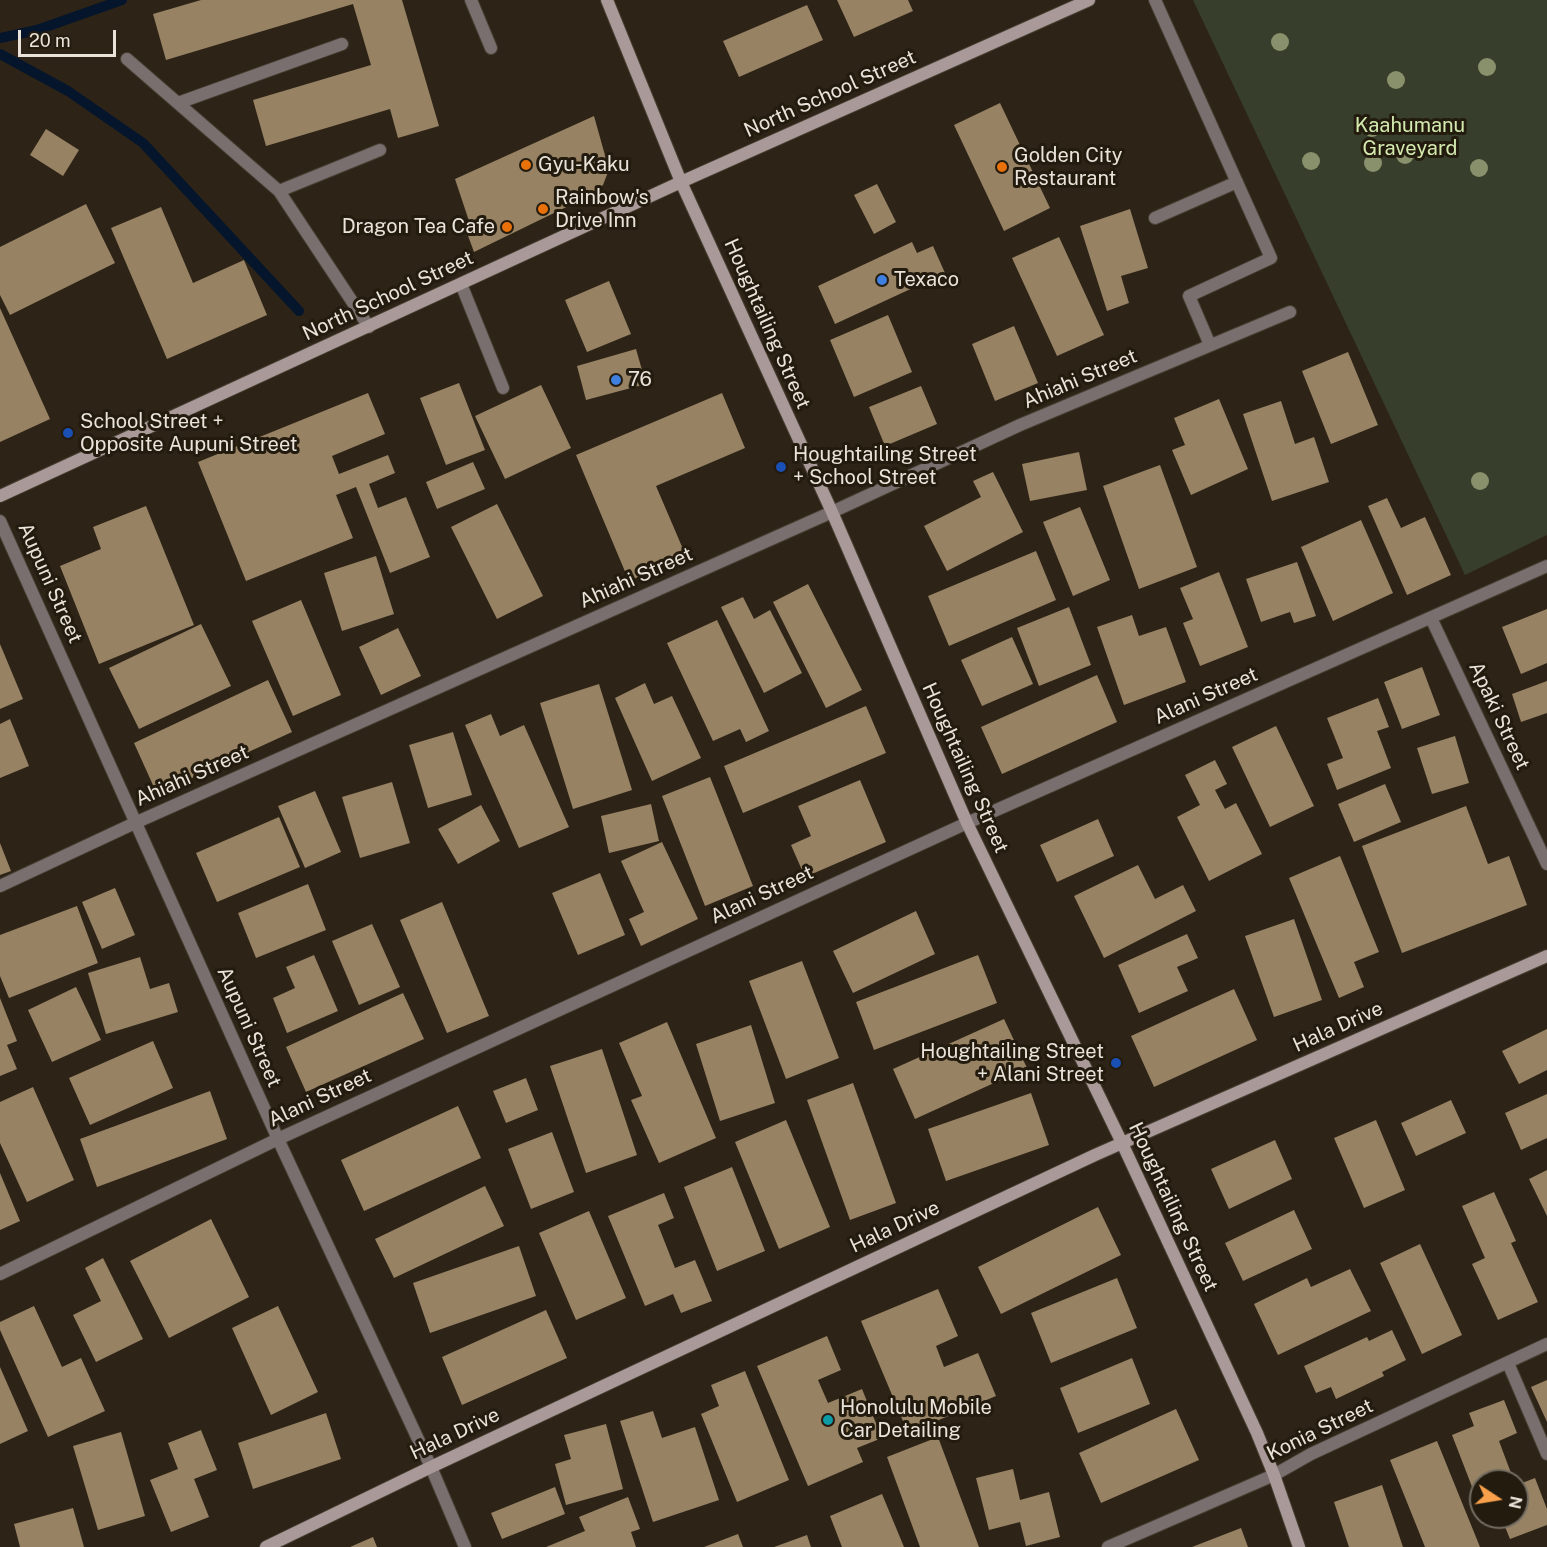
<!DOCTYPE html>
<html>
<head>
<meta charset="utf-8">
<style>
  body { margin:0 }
  #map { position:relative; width:1547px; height:1547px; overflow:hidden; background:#2d2417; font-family:"Public Sans",sans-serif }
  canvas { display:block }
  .north { position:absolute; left:1469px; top:1469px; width:60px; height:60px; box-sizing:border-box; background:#231b0e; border:2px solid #726b60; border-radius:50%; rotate:102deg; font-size:16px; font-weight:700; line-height:24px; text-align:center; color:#e9e3da }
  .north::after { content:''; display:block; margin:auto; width:21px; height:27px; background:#f8a04b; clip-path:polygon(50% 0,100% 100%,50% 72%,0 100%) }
  .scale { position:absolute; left:18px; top:30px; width:98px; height:27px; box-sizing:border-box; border:3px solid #e9e3da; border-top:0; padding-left:8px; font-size:18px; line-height:21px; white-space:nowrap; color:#e9e3da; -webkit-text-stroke:4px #231b0e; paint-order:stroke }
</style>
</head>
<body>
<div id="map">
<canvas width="1547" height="1547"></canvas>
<div class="north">N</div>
<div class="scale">20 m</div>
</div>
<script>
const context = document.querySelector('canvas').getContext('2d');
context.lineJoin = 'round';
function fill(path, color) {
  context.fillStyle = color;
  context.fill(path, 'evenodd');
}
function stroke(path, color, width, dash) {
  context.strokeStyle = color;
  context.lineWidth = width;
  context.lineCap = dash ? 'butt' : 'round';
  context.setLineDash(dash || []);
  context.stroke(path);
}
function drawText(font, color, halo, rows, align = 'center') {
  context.font = font + ' "Public Sans",sans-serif';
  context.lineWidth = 6;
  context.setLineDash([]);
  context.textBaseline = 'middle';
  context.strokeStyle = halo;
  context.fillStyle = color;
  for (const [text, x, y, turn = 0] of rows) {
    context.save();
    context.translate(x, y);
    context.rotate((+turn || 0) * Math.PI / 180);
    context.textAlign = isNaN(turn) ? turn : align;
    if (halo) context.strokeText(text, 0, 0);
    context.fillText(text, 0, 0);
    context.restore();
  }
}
const green = new Path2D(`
  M 1193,0 L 1547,0 L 1547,535 L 1465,575 Z`);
const stream = new Path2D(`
  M 0,38 L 37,30 L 122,0
  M 0,54 L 68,91 L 143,143 L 299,311`);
const building = new Path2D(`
  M 201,0 L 402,0 L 439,126 L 398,138 L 390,109 L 266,146 L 253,100 L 371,65 L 353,4 L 166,60 L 153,14 Z
  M 837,0 L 908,0 L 913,11 L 854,37 Z
  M 807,5 L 823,40 L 739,77 L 723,41 Z
  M 1000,103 L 1050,208 L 1004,231 L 954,125 Z
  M 594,116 L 608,166 L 608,172 L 603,185 L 591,195 L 474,252 L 467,233 L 472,230 L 455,179 Z
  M 46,129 L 79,150 L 63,176 L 30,155 Z
  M 877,184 L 896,222 L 874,234 L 854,195 Z
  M 86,204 L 115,263 L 10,315 L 0,295 L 0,247 Z
  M 161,207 L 193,283 L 244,260 L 267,315 L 167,359 L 111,228 Z
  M 1130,209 L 1148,268 L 1121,276 L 1129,303 L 1107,311 L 1080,226 Z
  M 1059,237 L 1104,335 L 1057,356 L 1012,258 Z
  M 912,242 L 917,253 L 933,246 L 945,273 L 835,324 L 818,286 Z
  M 609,281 L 631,334 L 587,352 L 565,300 Z
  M 0,308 L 50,419 L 0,442 Z
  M 888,315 L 912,372 L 854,397 L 830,340 Z
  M 1014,326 L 1038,383 L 995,401 L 972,344 Z
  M 636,349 L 646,384 L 586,400 L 577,366 Z
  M 1348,352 L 1378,425 L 1331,444 L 1302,371 Z
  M 459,383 L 485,450 L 446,465 L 420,398 Z
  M 541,385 L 571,448 L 505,479 L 475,416 Z
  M 921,386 L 937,424 L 885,446 L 869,407 Z
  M 368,393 L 385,434 L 332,456 L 339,474 L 388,455 L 395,473 L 369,484 L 378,508 L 406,497 L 430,557 L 390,573 L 356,487 L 336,495 L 353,538 L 246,581 L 198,462 Z
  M 722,393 L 745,448 L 656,486 L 686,556 L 629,581 L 576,455 Z
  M 1219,399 L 1248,469 L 1191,495 L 1172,450 L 1185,445 L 1174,418 Z
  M 1281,401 L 1295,444 L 1314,437 L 1329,482 L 1272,501 L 1243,414 Z
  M 1079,452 L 1087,490 L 1030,501 L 1022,464 Z
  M 473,462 L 485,489 L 437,509 L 426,482 Z
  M 1160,465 L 1197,567 L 1139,589 L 1103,486 Z
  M 993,472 L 1023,532 L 947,571 L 924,526 L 981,497 L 973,481 Z
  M 1387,498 L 1401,528 L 1425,517 L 1451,575 L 1407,595 L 1368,506 Z
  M 497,504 L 543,596 L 497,619 L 451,527 Z
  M 146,506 L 194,625 L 99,664 L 60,566 L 101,549 L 93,527 Z
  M 1080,507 L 1110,580 L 1073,596 L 1043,522 Z
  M 1361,520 L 1393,593 L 1333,621 L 1301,547 Z
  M 1036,551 L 1056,600 L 949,646 L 928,596 Z
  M 376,556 L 394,614 L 342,631 L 324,573 Z
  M 1297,562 L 1316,616 L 1294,623 L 1290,612 L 1261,622 L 1246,579 Z
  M 1219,572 L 1248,647 L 1200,666 L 1183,623 L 1193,619 L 1180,588 Z
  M 808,584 L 862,690 L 826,708 L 773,602 Z
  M 743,597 L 754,619 L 770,610 L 802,673 L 764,693 L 721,607 Z
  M 301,600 L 341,695 L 293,716 L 252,621 Z
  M 1069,607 L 1091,665 L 1039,686 L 1017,628 Z
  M 1547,609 L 1547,663 L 1521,674 L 1502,627 Z
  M 1132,615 L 1139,636 L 1166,627 L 1186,682 L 1124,705 L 1097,627 Z
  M 717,620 L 769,731 L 746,742 L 740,729 L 713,741 L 667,643 Z
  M 201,624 L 231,686 L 139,729 L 109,668 Z
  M 398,628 L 421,676 L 381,695 L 359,647 Z
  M 1012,637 L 1033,684 L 982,706 L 961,660 Z
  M 0,644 L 23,699 L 0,709 Z
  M 1422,667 L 1440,715 L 1402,729 L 1384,682 Z
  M 1097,675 L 1117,722 L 1002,774 L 981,727 Z
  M 268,680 L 292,732 L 157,794 L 134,743 Z
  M 1547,681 L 1547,713 L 1521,722 L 1512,694 Z
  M 645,683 L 654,704 L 672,696 L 701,758 L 652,781 L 615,698 Z
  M 599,684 L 632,790 L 573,809 L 540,703 Z
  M 1378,698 L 1389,727 L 1377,731 L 1391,768 L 1337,790 L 1327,764 L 1343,758 L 1327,718 Z
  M 866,706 L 886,753 L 743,813 L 724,766 Z
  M 491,714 L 500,736 L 524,725 L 569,827 L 519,848 L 465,725 Z
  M 10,719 L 29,766 L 0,778 L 0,724 Z
  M 1276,726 L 1314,806 L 1270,827 L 1232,747 Z
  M 453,732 L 472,795 L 428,808 L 409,745 Z
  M 1455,736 L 1469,783 L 1432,794 L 1417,748 Z
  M 1215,760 L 1227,784 L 1215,790 L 1225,809 L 1236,803 L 1262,854 L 1209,881 L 1177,817 L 1200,805 L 1185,775 Z
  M 710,777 L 753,886 L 705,906 L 662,796 Z
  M 860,780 L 886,842 L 805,877 L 791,845 L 811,836 L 798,806 Z
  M 392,782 L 410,843 L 360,858 L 342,797 Z
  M 1385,784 L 1401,822 L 1354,842 L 1338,804 Z
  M 315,791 L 341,852 L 305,868 L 278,806 Z
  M 651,804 L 659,841 L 609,853 L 601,816 Z
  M 481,805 L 500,841 L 458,864 L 438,829 Z
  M 1466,806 L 1488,864 L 1509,856 L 1527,905 L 1402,953 L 1362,846 Z
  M 279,817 L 300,867 L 217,902 L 196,853 Z
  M 1098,819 L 1114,856 L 1057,882 L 1040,845 Z
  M 662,842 L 698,919 L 641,946 L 629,919 L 644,912 L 621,861 Z
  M 0,843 L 11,871 L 0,875 Z
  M 1340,856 L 1379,952 L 1354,962 L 1364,987 L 1339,998 L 1289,878 Z
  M 1138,865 L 1155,899 L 1183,885 L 1196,911 L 1104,958 L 1074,896 Z
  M 600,873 L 625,935 L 578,955 L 552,893 Z
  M 308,884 L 326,930 L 256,958 L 238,913 Z
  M 115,888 L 135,935 L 102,949 L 82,902 Z
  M 442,902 L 489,1016 L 447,1033 L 400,920 Z
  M 77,906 L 98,963 L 9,998 L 0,976 L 0,935 Z
  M 916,911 L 935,954 L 853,993 L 833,951 Z
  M 1294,919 L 1322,1000 L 1274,1017 L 1245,936 Z
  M 372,924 L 400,987 L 359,1005 L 332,941 Z
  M 1187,934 L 1198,958 L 1177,967 L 1188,991 L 1139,1013 L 1118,965 Z
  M 314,955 L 338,1011 L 287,1033 L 273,998 L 295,988 L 286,967 Z
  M 978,955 L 997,1003 L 874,1050 L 856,1002 Z
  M 140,957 L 150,989 L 169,983 L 178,1012 L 106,1034 L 88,973 Z
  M 802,961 L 839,1058 L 786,1079 L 749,981 Z
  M 76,987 L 101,1040 L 52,1062 L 28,1010 Z
  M 1234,989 L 1257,1040 L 1154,1087 L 1131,1036 Z
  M 403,993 L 424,1039 L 306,1092 L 286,1047 Z
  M 0,998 L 17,1041 L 7,1045 L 17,1069 L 0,1076 Z
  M 1004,1019 L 1027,1068 L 915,1119 L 893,1069 Z
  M 667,1022 L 716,1138 L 659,1163 L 631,1100 L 642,1096 L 619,1043 Z
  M 751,1025 L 775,1103 L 720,1121 L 696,1044 Z
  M 1547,1029 L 1547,1070 L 1519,1084 L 1502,1051 Z
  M 153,1041 L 173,1088 L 90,1125 L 69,1078 Z
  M 602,1049 L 637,1155 L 586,1173 L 550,1066 Z
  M 526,1078 L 538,1110 L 506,1123 L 493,1091 Z
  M 853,1083 L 896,1203 L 850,1220 L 807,1100 Z
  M 33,1087 L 74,1180 L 27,1202 L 0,1143 L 0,1102 Z
  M 210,1091 L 227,1139 L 97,1187 L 80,1139 Z
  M 1031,1093 L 1049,1145 L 946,1181 L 928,1129 Z
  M 1547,1094 L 1547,1138 L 1521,1150 L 1505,1113 Z
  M 1451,1100 L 1466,1133 L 1416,1156 L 1401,1123 Z
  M 458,1106 L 481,1158 L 364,1211 L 341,1160 Z
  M 786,1120 L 830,1227 L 779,1249 L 735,1142 Z
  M 1376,1120 L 1405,1190 L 1364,1208 L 1334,1138 Z
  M 552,1132 L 574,1192 L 531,1209 L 508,1149 Z
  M 1275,1140 L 1292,1179 L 1229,1209 L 1211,1169 Z
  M 732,1167 L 765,1251 L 717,1271 L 684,1187 Z
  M 1547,1170 L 1547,1216 L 1529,1179 Z
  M 0,1173 L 20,1221 L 0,1230 Z
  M 485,1186 L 504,1226 L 394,1278 L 375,1239 Z
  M 1494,1192 L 1516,1241 L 1511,1243 L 1538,1302 L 1498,1320 L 1472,1264 L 1485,1258 L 1462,1206 Z
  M 664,1193 L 674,1218 L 658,1225 L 675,1268 L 695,1260 L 712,1301 L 681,1313 L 673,1294 L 645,1306 L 608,1216 Z
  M 1098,1207 L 1121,1255 L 1001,1314 L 978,1267 Z
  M 1294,1210 L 1312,1249 L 1243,1281 L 1225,1243 Z
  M 589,1211 L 626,1298 L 576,1320 L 539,1233 Z
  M 211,1219 L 249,1297 L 169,1338 L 130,1261 Z
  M 1420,1244 L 1462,1335 L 1422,1354 L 1380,1263 Z
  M 519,1246 L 536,1296 L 430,1333 L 413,1283 Z
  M 103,1258 L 143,1339 L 96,1362 L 73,1315 L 101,1301 L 85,1268 Z
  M 1350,1269 L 1371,1311 L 1278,1355 L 1254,1304 L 1307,1278 L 1311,1287 Z
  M 1117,1278 L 1137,1328 L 1051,1363 L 1031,1313 Z
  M 938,1289 L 958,1336 L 936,1346 L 944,1367 L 978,1353 L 996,1396 L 908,1433 L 861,1321 Z
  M 34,1306 L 62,1367 L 81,1358 L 105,1411 L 48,1437 L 0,1330 L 0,1322 Z
  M 278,1306 L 318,1392 L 271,1415 L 232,1328 Z
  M 546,1310 L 567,1358 L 462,1405 L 442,1357 Z
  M 1392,1330 L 1406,1360 L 1382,1372 L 1384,1376 L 1336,1399 L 1331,1387 L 1316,1393 L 1304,1366 L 1367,1337 L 1369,1341 Z
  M 827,1336 L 841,1370 L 818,1380 L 828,1403 L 862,1389 L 882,1438 L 857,1448 L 863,1462 L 808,1486 L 757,1366 Z
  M 1132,1358 L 1150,1404 L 1078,1433 L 1060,1388 Z
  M 0,1367 L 28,1431 L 0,1444 Z
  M 745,1371 L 789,1480 L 737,1502 L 701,1414 L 719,1406 L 711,1385 Z
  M 1547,1380 L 1547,1422 L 1531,1387 Z
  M 1504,1400 L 1517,1433 L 1499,1441 L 1514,1481 L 1481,1481 L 1481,1510 L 1452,1435 L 1474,1426 L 1469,1413 Z
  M 1176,1409 L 1199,1460 L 1101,1503 L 1079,1453 Z
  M 653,1411 L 662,1438 L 695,1427 L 719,1500 L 653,1522 L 620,1421 Z
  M 326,1413 L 341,1459 L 253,1489 L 238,1443 Z
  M 606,1424 L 623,1489 L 566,1505 L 555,1464 L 571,1459 L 564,1435 Z
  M 201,1430 L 217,1470 L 194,1479 L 209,1517 L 171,1532 L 150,1480 L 178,1469 L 168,1443 Z
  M 121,1432 L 145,1516 L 98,1530 L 73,1446 Z
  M 938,1437 L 979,1547 L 920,1547 L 887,1457 Z
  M 1437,1441 L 1480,1547 L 1425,1547 L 1390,1460 Z
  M 1013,1469 L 1020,1500 L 1049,1492 L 1060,1537 L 1026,1546 L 1020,1522 L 989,1530 L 976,1478 Z
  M 1535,1478 L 1547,1509 L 1547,1525 L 1510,1539 L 1501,1517 L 1517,1517 L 1517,1485 Z
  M 1382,1485 L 1403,1547 L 1349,1547 L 1334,1502 Z
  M 555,1487 L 565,1514 L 502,1539 L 491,1513 Z
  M 882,1494 L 904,1547 L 842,1547 L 830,1516 Z
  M 628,1497 L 640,1529 L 631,1532 L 636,1547 L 546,1547 L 585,1531 L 579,1517 Z
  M 73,1508 L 84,1547 L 20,1547 L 14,1524 Z
  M 1241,1528 L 1248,1547 L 1192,1547 Z
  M 738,1534 L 743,1547 L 704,1547 Z
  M 807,1535 L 811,1547 L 774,1547 Z
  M 373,1537 L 377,1547 L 350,1547 Z`);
const lane = new Path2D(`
  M 471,0 L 491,48
  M 1155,0 L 1271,258 L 1189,296 L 1210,345
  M 127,59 L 279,191 L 369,327
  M 178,103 L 342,44
  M 279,191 L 380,150
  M 1155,218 L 1237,182
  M 461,284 L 503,388`);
const street = new Path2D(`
  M 0,521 L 278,1139 L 431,1467 L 465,1547
  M 1431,618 L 1547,864
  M 0,886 L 137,822 L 832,512 L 1020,425 L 1290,312
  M 0,1274 L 278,1139 L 967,823 L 1547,566
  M 1508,1363 L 1547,1454
  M 1108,1547 L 1274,1475 L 1311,1454 L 1547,1344`);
const secondary = new Path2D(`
  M 607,0 L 681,182 L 832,512 L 967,823 L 1122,1143 L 1257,1433 L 1274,1475 L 1299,1547
  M 0,496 L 681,182 L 1089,0
  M 266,1547 L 431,1467 L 1095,1155 L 1547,956`);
const trees = [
  [1280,42],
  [1487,67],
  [1396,80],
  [1372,128],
  [1405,155],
  [1311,161],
  [1373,163],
  [1479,168],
  [1480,481]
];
const markers = [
  [526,165,6,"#e8710a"],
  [1002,167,6,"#e8710a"],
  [543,209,6,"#e8710a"],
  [507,227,6,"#e8710a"],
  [882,280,6,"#3f7fe0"],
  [616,380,6,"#3f7fe0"],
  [68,433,6,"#1a4fb4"],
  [781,467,6,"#1a4fb4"],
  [1116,1063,6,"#1a4fb4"],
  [828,1420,6,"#0f9aa8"]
];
const streetNames = [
  ["North School Street",830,94,-24],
  ["North School Street",388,296,-25],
  ["Houghtailing Street",767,324,66],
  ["Ahiahi Street",1080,379,-23],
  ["Ahiahi Street",636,578,-24],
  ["Aupuni Street",50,583,66],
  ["Alani Street",1206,696,-24],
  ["Apaki Street",1499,716,65],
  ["Houghtailing Street",965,768,66],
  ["Ahiahi Street",192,776,-24],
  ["Alani Street",762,895,-25],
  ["Aupuni Street",249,1027,66],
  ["Hala Drive",1338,1027,-24],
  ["Alani Street",320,1098,-25],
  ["Houghtailing Street",1173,1207,65],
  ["Hala Drive",895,1227,-25],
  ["Konia Street",1320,1430,-26],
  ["Hala Drive",455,1434,-25]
];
const parkNames = [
  ["Kaahumanu",1410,126],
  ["Graveyard",1410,149]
];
const poiNames = [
  ["Golden City",1014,156],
  ["Restaurant",1014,179],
  ["Gyu-Kaku",538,165],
  ["Rainbow's",555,198],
  ["Drive Inn",555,221],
  ["Dragon Tea Cafe",495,227,"right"],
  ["Texaco",894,280],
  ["76",628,380],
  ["School Street +",80,422],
  ["Opposite Aupuni Street",80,445],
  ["Houghtailing Street",793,455],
  ["+ School Street",793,478],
  ["Houghtailing Street",1104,1052,"right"],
  ["+ Alani Street",1104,1075,"right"],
  ["Honolulu Mobile",840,1408],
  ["Car Detailing",840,1431]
];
fill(green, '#373e2b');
stroke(stream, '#05152c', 10);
fill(building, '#978264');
stroke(lane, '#473f32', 14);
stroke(street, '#473f32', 14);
stroke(secondary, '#473f32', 14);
stroke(lane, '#796f6f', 12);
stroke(street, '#796f6f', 12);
stroke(secondary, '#a99998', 12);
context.fillStyle = '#88916b';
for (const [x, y] of trees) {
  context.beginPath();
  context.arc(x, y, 9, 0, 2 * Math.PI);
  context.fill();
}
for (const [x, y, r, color] of markers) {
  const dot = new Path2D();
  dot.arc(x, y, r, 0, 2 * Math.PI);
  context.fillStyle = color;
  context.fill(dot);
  stroke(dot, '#231b0e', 2);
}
drawText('20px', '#e9e3da', '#231b0e', streetNames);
drawText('20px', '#d3eaaf', '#231b0e', parkNames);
drawText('20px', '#e9e3da', '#231b0e', poiNames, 'left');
</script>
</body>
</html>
